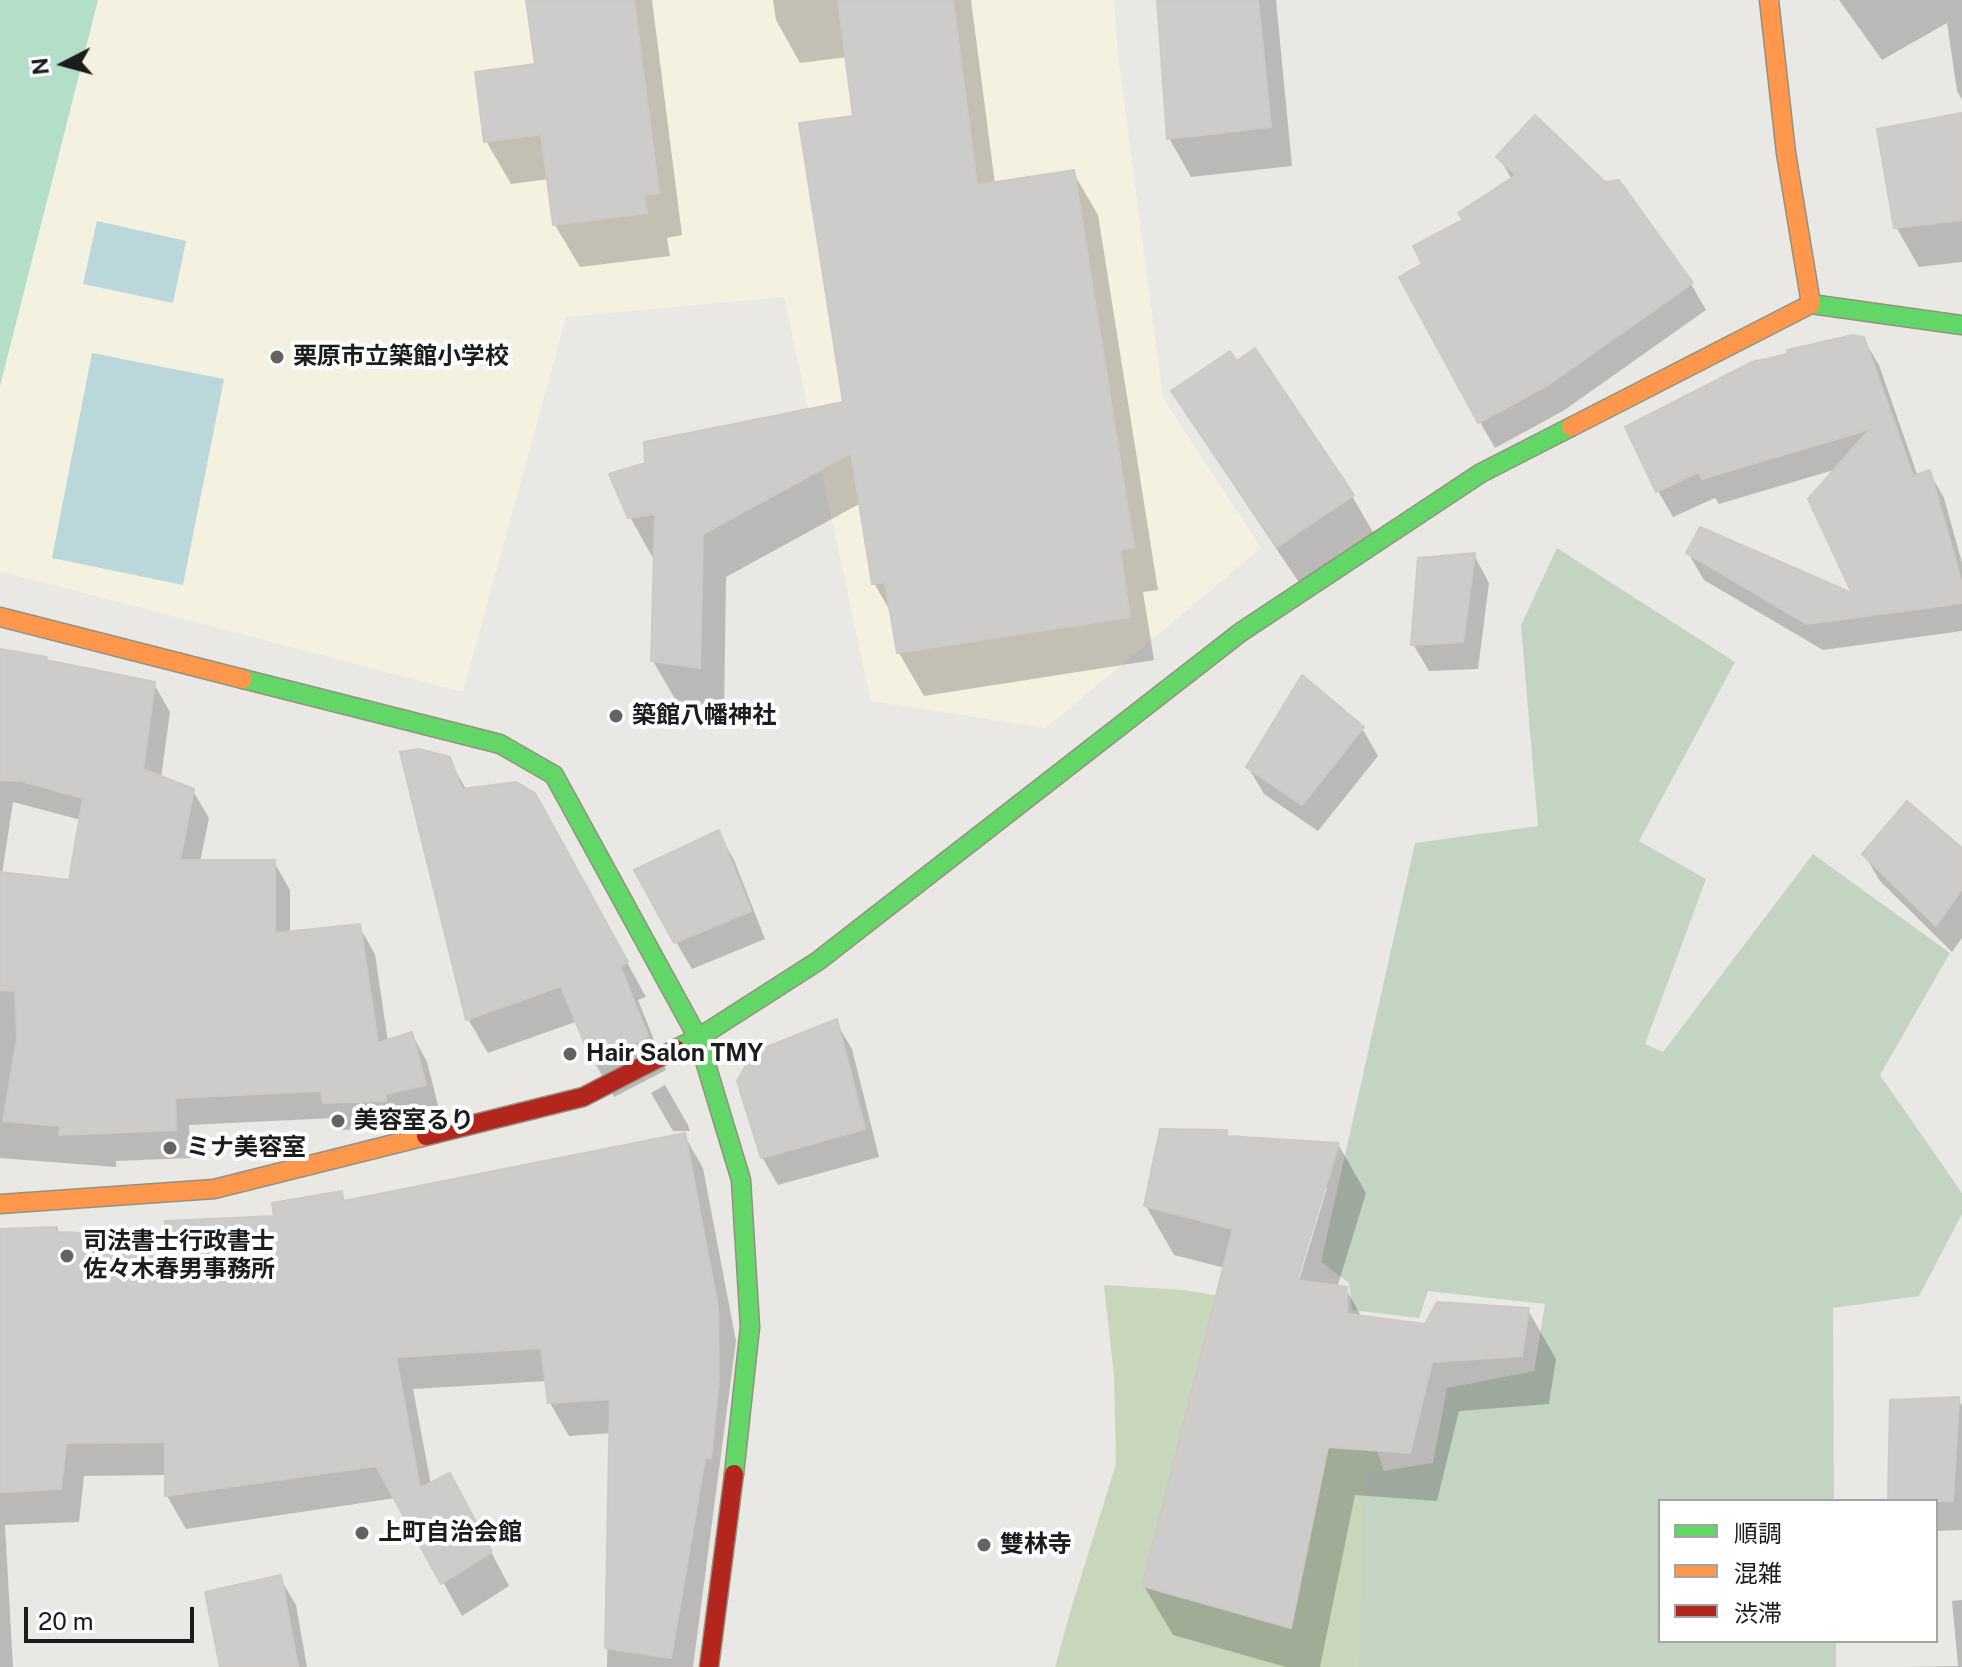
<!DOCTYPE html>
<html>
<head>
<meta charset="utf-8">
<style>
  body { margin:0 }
  #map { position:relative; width:1962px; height:1667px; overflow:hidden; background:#eae8e5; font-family:"Public Sans","Noto Sans JP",sans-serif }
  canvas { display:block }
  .legend { position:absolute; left:1658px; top:1499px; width:280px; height:144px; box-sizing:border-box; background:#fff; border:2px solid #a4a4a4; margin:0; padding:10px 14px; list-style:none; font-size:24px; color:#1c1c1c }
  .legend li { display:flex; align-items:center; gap:16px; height:40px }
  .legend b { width:40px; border:2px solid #a4a4a4 }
  .north { position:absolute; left:24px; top:24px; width:80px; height:80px; -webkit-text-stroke:6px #fff; paint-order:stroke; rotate:264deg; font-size:22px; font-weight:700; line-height:32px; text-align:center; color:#1c1c1c }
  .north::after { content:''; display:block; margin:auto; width:28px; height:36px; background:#1c1c1c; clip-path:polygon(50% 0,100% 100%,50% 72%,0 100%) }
  .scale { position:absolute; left:24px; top:1607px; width:170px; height:36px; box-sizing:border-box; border:4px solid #1c1c1c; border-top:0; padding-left:10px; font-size:24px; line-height:28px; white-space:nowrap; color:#1c1c1c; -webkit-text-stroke:6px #fff; paint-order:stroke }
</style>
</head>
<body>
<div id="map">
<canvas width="1962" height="1667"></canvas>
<ul class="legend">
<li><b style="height:10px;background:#63d668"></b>順調</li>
<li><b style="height:10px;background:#ff974d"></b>混雑</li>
<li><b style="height:10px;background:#b3261e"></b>渋滞</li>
</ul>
<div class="north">N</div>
<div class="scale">20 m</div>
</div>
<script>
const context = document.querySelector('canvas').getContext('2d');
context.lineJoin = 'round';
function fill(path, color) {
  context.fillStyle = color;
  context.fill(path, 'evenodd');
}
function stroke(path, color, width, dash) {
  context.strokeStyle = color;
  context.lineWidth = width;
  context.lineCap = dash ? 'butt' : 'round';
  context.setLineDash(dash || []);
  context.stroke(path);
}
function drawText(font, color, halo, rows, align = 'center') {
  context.font = font + ' "Public Sans","Noto Sans JP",sans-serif';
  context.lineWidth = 8;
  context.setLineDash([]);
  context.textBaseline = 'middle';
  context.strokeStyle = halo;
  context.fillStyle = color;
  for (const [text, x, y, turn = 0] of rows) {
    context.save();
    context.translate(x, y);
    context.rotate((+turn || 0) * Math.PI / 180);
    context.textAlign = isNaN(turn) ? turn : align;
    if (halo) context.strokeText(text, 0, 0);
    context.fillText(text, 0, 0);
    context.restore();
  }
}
const education = new Path2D(`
  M 0,0 L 1114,0 L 1118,55 L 1163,398 L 1261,548 L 1046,728 L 871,701 L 784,297 L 566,317 L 463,692 L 0,571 Z`);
const forest = new Path2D(`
  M 1104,1285 L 1184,1290 L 1280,1306 L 1353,1372 L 1383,1469 L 1394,1667 L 1055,1667 L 1071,1609 L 1116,1464 L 1114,1377 Z`);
const cemetery = new Path2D(`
  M 1557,548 L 1735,662 L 1639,841 L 1706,879 L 1645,1044 L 1663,1052 L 1813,854 L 1950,953 L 1880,1075 L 1962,1193 L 1962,1214 L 1919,1296 L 1833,1308 L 1834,1501 L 1660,1501 L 1660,1641 L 1836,1641 L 1836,1667 L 1359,1667 L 1364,1474 L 1433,1463 L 1447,1388 L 1534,1371 L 1545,1304 L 1428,1291 L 1419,1318 L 1352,1310 L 1349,1283 L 1321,1262 L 1415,843 L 1538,826 L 1521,625 Z`);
const pitch = new Path2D(`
  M 0,0 L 98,0 L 0,386 Z`);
const water = new Path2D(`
  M 97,221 L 186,241 L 173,303 L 83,284 Z
  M 92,353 L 224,379 L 183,585 L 52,558 Z`);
const shadow = new Path2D(`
  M 528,0 L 652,0 L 682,235 L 667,238 L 670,256 L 580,267 L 555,225 L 549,179 L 511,184 L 486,141 L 537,66 Z
  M 773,0 L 971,0 L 995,184 L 1073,172 L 1098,215 L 1158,590 L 1143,592 L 1154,660 L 924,696 L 899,653 L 893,616 L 874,583 L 861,503 L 726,577 L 724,710 L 678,704 L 653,661 L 654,560 L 630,517 L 845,404 L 855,117 L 847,57 L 800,63 L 776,20 Z
  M 1159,0 L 1276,0 L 1292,166 L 1191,177 L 1169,138 Z
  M 1839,0 L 1962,0 L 1962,100 L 1957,91 L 1947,23 L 1882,60 Z
  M 1499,157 L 1691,284 L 1706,310 L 1563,411 L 1495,448 L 1480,422 L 1425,265 L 1465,221 L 1512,180 Z
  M 1962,173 L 1962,262 L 1919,267 L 1896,227 Z
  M 1863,338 L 1879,365 L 1918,477 L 1929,472 L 1944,498 L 1962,563 L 1962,631 L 1823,650 L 1704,580 L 1688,553 L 1856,597 L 1837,469 L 1719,504 L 1715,498 L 1673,517 L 1658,491 Z
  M 1255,350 L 1352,496 L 1374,534 L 1300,584 L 1196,429 L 1174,391 L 1237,364 Z
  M 1474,555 L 1489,583 L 1478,669 L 1429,671 L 1413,644 Z
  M 0,650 L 154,684 L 170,712 L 161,778 L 193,791 L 209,818 L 200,862 L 274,862 L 290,890 L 290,933 L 359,926 L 375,954 L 388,1042 L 412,1034 L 427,1062 L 440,1113 L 401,1128 L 341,1130 L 334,1118 L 189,1125 L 191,1158 L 116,1161 L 116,1167 L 0,1158 ZM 13,802 L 81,820 L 71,883 L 2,874 Z
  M 1362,728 L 1378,756 L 1318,831 L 1264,794 L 1248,767 Z
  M 449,759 L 467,791 L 554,830 L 646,997 L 638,1000 L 666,1070 L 614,1097 L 595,1063 L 578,1021 L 488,1053 L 468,1019 Z
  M 719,833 L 734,860 L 765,939 L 692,969 L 676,942 Z
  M 1962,851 L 1962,938 L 1952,952 L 1880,881 L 1864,854 Z
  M 836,1022 L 852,1049 L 879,1157 L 778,1185 L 762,1157 Z
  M 665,1085 L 688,1125 L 690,1131 L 673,1131 L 651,1093 Z
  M 1226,1132 L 1229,1138 L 1338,1144 L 1366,1193 L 1337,1288 L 1346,1289 L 1362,1318 L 1426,1326 L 1528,1310 L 1556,1359 L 1549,1404 L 1459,1411 L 1437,1501 L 1355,1495 L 1320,1667 L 1286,1667 L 1173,1635 L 1144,1586 L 1225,1268 L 1174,1255 L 1146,1206 ZM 1323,1188 L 1327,1188 L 1296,1290 L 1292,1289 Z
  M 684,1135 L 703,1168 L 736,1341 L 693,1667 L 607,1667 L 611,1433 L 569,1436 L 550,1403 L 547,1381 L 413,1389 L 431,1485 L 468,1508 L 509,1586 L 462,1616 L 396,1498 L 186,1529 L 167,1496 L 167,1475 L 84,1476 L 79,1522 L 5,1525 L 13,1667 L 0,1667 L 0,1231 L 56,1230 L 59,1234 L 167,1239 L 276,1218 L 341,1193 L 346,1203 Z
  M 1958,1399 L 1962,1406 L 1962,1530 L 1936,1531 L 1936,1501 L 1890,1501 Z
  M 280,1578 L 296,1605 L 307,1667 L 222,1667 Z
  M 1962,1600 L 1962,1667 L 1902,1667 L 1958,1666 L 1952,1601 Z`);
const building = new Path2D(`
  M 526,0 L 634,0 L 659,193 L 644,195 L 647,213 L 553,225 L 541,134 L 484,142 L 475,72 L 535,64 Z
  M 838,0 L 953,0 L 977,185 L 1074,170 L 1134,547 L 1120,550 L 1130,617 L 897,653 L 885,582 L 872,584 L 851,453 L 703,534 L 700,668 L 651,661 L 655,514 L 628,518 L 609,474 L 645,463 L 644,442 L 843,402 L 799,123 L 853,116 Z
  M 1157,0 L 1258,0 L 1271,127 L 1167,139 Z
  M 1962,113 L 1962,220 L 1894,228 L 1877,129 Z
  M 1535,115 L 1605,182 L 1619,180 L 1693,283 L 1548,385 L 1478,423 L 1399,277 L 1422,264 L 1413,246 L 1463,220 L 1458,213 L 1516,175 L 1496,157 Z
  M 1853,335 L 1864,337 L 1913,476 L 1930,470 L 1962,584 L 1962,603 L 1807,624 L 1686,553 L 1700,527 L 1852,593 L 1808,499 L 1870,429 L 1702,479 L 1699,472 L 1656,492 L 1625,427 L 1752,362 L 1788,354 L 1787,350 Z
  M 1255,348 L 1354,495 L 1277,547 L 1171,391 L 1230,351 L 1237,361 Z
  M 1475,553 L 1463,642 L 1411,645 L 1418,558 Z
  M 0,649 L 47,657 L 46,660 L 155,682 L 143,769 L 194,789 L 180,860 L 275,860 L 275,933 L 360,924 L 378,1043 L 412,1032 L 426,1085 L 386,1094 L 386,1101 L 323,1103 L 321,1091 L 175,1098 L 176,1130 L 59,1135 L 60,1126 L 3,1121 L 17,1039 L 15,991 L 0,990 L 0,872 L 69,880 L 83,798 L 21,781 L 0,780 Z
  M 1302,675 L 1364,727 L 1302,805 L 1246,767 Z
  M 419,749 L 450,757 L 462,789 L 516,782 L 535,793 L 628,962 L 620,966 L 648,1036 L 593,1064 L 561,986 L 466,1020 L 400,752 Z
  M 1907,801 L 1962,848 L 1962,889 L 1936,926 L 1862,854 Z
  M 719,830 L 751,911 L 674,943 L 634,870 Z
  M 837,1019 L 865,1129 L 761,1158 L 737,1081 L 754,1052 Z
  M 1160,1129 L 1227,1130 L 1227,1136 L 1339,1143 L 1297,1280 L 1347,1287 L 1347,1314 L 1425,1324 L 1437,1302 L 1529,1308 L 1522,1356 L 1432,1362 L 1410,1453 L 1328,1447 L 1291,1628 L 1142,1586 L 1233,1229 L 1144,1206 Z
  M 685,1133 L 718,1307 L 719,1380 L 711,1458 L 705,1458 L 671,1658 L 605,1648 L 610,1399 L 548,1403 L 541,1348 L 396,1357 L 420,1488 L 450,1473 L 492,1552 L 441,1584 L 376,1466 L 165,1496 L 165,1442 L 66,1443 L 61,1489 L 0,1492 L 0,1229 L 57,1227 L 57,1232 L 165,1237 L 165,1221 L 274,1216 L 272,1203 L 342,1191 L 343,1201 Z
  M 1959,1397 L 1953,1501 L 1888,1501 L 1890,1400 Z
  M 281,1575 L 298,1667 L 220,1667 L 205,1592 Z`);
const fast = new Path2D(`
  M 1811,304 L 1962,325
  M 243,679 L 500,744 L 554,775 L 698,1038 L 741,1180 L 750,1327 L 734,1474
  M 676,1049 L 698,1038 L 818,961 L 1241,632 L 1481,473 L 1571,427`);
const slow = new Path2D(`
  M 1571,427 L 1811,304 L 1786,153 L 1769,0
  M 0,617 L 243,679
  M 0,1204 L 214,1189 L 426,1136`);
const jam = new Path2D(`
  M 426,1136 L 583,1097 L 676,1049
  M 709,1667 L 734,1474`);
const markers = [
  [277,357,8,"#646362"],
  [616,716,8,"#646362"],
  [570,1054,8,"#646362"],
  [338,1121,8,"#646362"],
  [170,1148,8,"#646362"],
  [67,1256,8,"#646362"],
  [362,1533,8,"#646362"],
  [984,1545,8,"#646362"]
];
const poiNames = [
  ["栗原市立築館小学校",293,357],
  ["築館八幡神社",632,716],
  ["Hair Salon TMY",586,1054],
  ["美容室るり",354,1121],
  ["ミナ美容室",186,1148],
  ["司法書士行政書士",83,1242],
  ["佐々木春男事務所",83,1270],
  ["上町自治会館",378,1533],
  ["雙林寺",1000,1545]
];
fill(education, '#f4f1e0');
fill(forest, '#c8d7bc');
fill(cemetery, '#c4d4c3');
fill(pitch, '#b3dec8');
fill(water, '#bad8db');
fill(shadow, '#0003');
fill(building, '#ceccca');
stroke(building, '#cdc9c6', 2);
stroke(fast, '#93927f', 21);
stroke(slow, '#93927f', 21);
stroke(jam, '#93927f', 21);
stroke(fast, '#63d668', 18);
stroke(slow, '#ff974d', 18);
stroke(jam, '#b3261e', 18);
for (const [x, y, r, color] of markers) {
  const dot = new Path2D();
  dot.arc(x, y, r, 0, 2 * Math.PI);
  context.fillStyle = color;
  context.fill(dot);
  stroke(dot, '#fff', 3);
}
drawText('bold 24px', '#1c1c1c', '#fff', poiNames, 'left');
</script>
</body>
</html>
